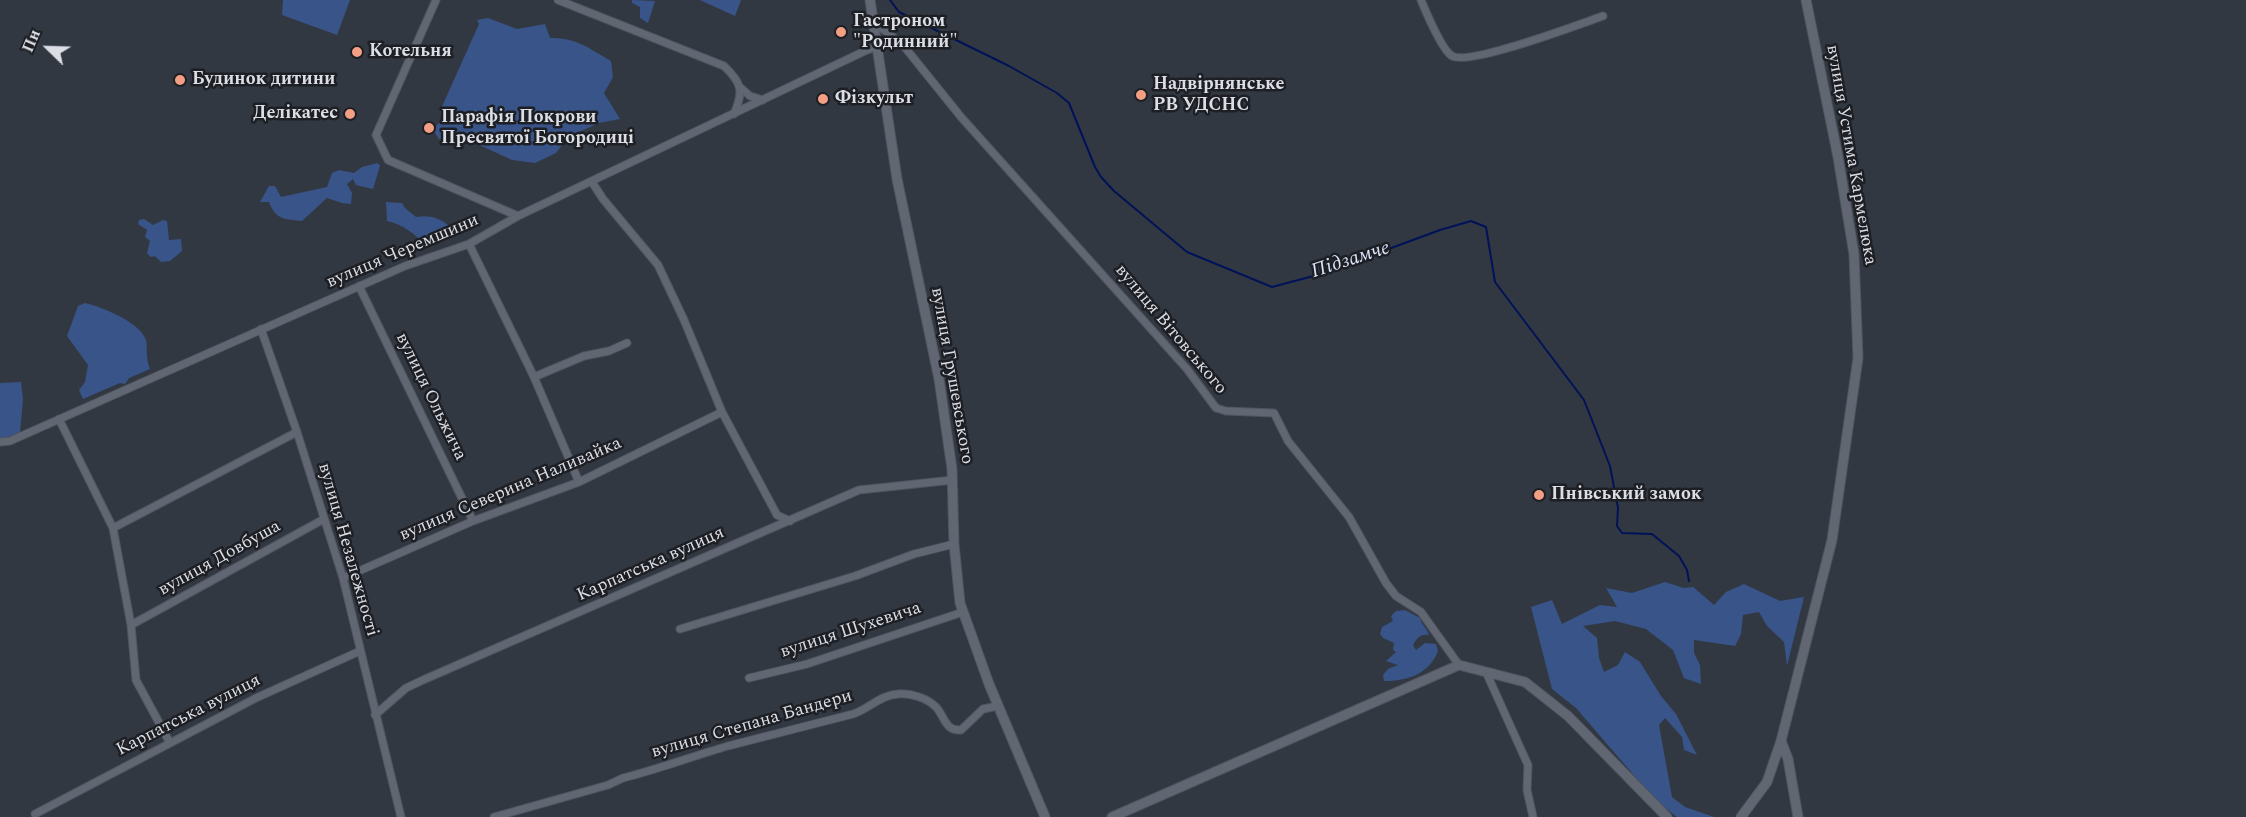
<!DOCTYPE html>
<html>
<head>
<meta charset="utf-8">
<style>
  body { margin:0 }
  #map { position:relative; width:2246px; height:817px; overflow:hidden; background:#323842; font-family:Spectral,serif }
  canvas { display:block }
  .north { position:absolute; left:18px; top:18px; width:60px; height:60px; -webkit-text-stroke:4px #1d1f24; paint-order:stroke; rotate:293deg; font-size:16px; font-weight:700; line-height:24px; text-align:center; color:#dbdee5 }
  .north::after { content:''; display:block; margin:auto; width:21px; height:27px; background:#dbdee5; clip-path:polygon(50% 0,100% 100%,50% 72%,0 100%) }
</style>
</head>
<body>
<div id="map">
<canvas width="2246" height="817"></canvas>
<div class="north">Пн</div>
</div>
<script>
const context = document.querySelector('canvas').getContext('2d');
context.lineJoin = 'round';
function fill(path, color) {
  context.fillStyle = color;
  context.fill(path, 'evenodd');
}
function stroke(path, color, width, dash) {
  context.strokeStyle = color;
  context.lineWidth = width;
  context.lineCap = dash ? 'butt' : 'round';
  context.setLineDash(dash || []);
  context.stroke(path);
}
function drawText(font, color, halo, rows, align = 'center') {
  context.font = font + ' Spectral,serif';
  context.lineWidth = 5;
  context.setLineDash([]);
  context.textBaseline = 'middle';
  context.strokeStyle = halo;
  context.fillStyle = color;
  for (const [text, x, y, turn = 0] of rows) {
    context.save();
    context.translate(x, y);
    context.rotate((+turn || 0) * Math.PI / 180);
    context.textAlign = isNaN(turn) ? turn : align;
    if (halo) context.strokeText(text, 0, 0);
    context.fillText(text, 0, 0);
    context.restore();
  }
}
const green = new Path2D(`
  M 283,0 L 350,0 L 337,35 L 282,15 Z
  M 632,0 L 655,1 L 648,23 L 640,18 L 640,7 L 632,3 Z
  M 700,0 L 741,0 L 735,16 Z
  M 488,18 L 517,29 L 545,24 L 550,38 C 578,38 588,48 611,61 L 613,77 L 604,93 L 620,119 L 599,123 L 568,137 L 556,153 L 535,163 L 512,160 L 460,136 L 439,139 L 433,130 L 442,119 L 440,111 L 479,24 L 477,20 Z
  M 378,163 L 380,166 L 373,189 L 356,185 L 353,179 L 347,184 L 352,193 L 351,204 L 342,203 L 327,198 L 302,221 C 284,219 276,220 269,202 L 260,202 L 269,186 L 275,186 L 281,197 L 327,187 L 332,173 L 339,170 L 354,173 L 362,167 Z
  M 386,202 L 402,203 L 405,208 L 416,217 C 432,214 446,220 455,233 L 425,246 C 416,234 402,224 387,221 Z
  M 144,219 L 153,225 L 163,220 L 167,221 L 169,240 L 181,239 L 182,251 L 170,261 L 161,262 L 155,256 L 151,257 L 147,253 L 150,241 L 145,237 L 147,230 L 138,224 L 139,220 Z
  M 85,303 C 102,307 140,322 146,340 C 148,347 145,357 150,369 L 129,378 L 125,384 L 120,383 L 83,399 L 79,390 L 85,382 L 88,365 L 67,336 L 78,306 Z
  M 21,382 L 23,399 L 20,433 L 0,445 L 0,383 Z
  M 1665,582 L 1684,588 L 1693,587 L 1714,605 L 1726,592 L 1744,584 L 1780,601 L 1804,597 L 1787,666 L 1784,642 L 1767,626 L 1759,612 L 1743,615 L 1741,634 L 1735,646 L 1694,640 L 1694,653 L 1700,665 L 1701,684 L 1684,678 L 1673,650 L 1646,629 L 1615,621 L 1583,626 L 1597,638 L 1599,658 L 1604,672 L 1618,665 L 1625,652 L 1640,662 L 1661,696 L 1676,714 L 1697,755 L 1684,750 L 1682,737 L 1665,718 L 1659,725 L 1672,797 L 1685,807 L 1714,817 L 1677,817 L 1656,801 L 1576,708 L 1552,689 L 1531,607 L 1552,600 L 1562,624 L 1600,605 L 1617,607 L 1606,588 L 1632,593 Z
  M 1405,610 L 1420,618 C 1421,624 1427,628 1429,635 C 1420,634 1417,638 1413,645 L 1416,650 L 1425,643 L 1436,644 L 1438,651 C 1429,674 1408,681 1384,681 L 1383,675 L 1388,669 L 1398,665 L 1386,661 L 1396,652 L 1393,650 L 1394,643 L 1383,638 L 1380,634 L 1382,627 L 1393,621 L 1391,616 L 1396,611 Z`);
const stream = new Path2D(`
  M 890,0 L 899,12 L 1009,66 L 1057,93 L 1069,103 L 1095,167 L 1101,177 L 1114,191 L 1187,252 L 1272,287 L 1321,274 L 1440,230 L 1471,221 L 1486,227 L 1495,282 L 1584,400 L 1610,466 L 1618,508 L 1617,526 L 1622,533 L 1652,534 L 1679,556 L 1687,570 L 1689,581`);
const street = new Path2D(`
  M 436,0 L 376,135 L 388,160 L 518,216
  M 558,0 L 724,66 C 742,83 744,91 734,114
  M 1421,0 C 1426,12 1442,50 1452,56 C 1469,66 1580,24 1603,16
  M 874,22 L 903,45 L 961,117 L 1187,369 L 1216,408 L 1226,411 L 1274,413 L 1288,441 L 1349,517 L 1386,583 L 1396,596 L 1421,612 L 1459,665
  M 741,88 L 750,96 L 763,100
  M 592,182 L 603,199 L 658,265 L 684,320 L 722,412 L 777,515 L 790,521
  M 469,244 L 534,377 L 579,482
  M 359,286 L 473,521
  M 261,329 L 297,432 L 343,578 L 401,817
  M 534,377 L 584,356 L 609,351 L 627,343
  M 59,419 L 113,528 L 131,625 L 136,680 L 170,743
  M 0,442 L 10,441 L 405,266 L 469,244 L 518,216 L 867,50 L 877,47
  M 113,528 L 297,432
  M 343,578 L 473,521 L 579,482 L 722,412
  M 131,625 L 324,519
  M 680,629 L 855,576 L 914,554 L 954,544
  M 1486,672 L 1528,765 L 1527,790 L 1533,817
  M 749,678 L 807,664 L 963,612
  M 375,715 L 406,688 L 423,680 L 859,490 L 953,480
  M 35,814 L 256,698 L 360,651
  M 494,817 L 608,785 L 623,778 C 659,769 693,756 728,746 C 770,735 811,725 853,714 C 869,709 880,695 898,694 C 911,693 927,698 936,707 C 945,717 945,731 961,730 L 983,709 L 998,706`);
const secondary = new Path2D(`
  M 870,0 L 897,179 L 939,379 L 952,469 L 954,544 L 960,603 L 989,684 L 1045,817
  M 1781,741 L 1788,759 L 1798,817
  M 1112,817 L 1459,665 L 1525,682 L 1568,716 L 1667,817
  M 1741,817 L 1767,782 L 1781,741 L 1832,540 L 1858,358 L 1854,254 L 1838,157 L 1806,0`);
const markers = [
  [841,32,6,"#f39f83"],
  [357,52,6,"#f39f83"],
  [180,80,6,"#f39f83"],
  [1141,95,6,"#f39f83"],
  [823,99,6,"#f39f83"],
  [350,114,6,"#f39f83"],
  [429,128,6,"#f39f83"],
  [1539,495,6,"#f39f83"]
];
const poiNames = [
  ["Гастроном",853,22],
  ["\"Родинний\"",853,43],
  ["Котельня",369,52],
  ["Будинок дитини",192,80],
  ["Надвірнянське",1153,85],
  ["РВ УДСНС",1153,106],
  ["Фізкульт",835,99],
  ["Делікатес",338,114,"right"],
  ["Парафія Покрови",441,118],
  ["Пресвятої Богородиці",441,139],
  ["Пнівський замок",1551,495]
];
const streetNames = [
  ["вулиця Устима Кармелюка",1850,155,80],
  ["вулиця Черемшини",403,252,-23],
  ["вулиця Вітовського",1170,330,50],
  ["вулиця Грушевського",951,376,80],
  ["вулиця Ольжича",430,397,64],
  ["вулиця Северина Наливайка",511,490,-23],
  ["вулиця Незалежності",347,550,74],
  ["вулиця Довбуша",220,559,-29],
  ["Карпатська вулиця",651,565,-24],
  ["вулиця Шухевича",851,631,-18],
  ["Карпатська вулиця",189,716,-27],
  ["вулиця Степана Бандери",752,725,-16]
];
const waterNames = [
  ["Підзамче",1351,261,-18]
];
fill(green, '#385489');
stroke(stream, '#001258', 2);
stroke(street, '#50545d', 9);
stroke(secondary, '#50545d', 11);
stroke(street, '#616772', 7);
stroke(secondary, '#616772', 9);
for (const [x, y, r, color] of markers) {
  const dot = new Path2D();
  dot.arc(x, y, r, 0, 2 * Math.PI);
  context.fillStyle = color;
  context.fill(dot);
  stroke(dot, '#1d1f24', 2);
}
drawText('bold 18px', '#dbdee5', '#1d1f24', poiNames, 'left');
drawText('18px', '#dbdee5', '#1d1f24', streetNames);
drawText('italic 20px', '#d9e5fa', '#1d1f24', waterNames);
</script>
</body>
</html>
